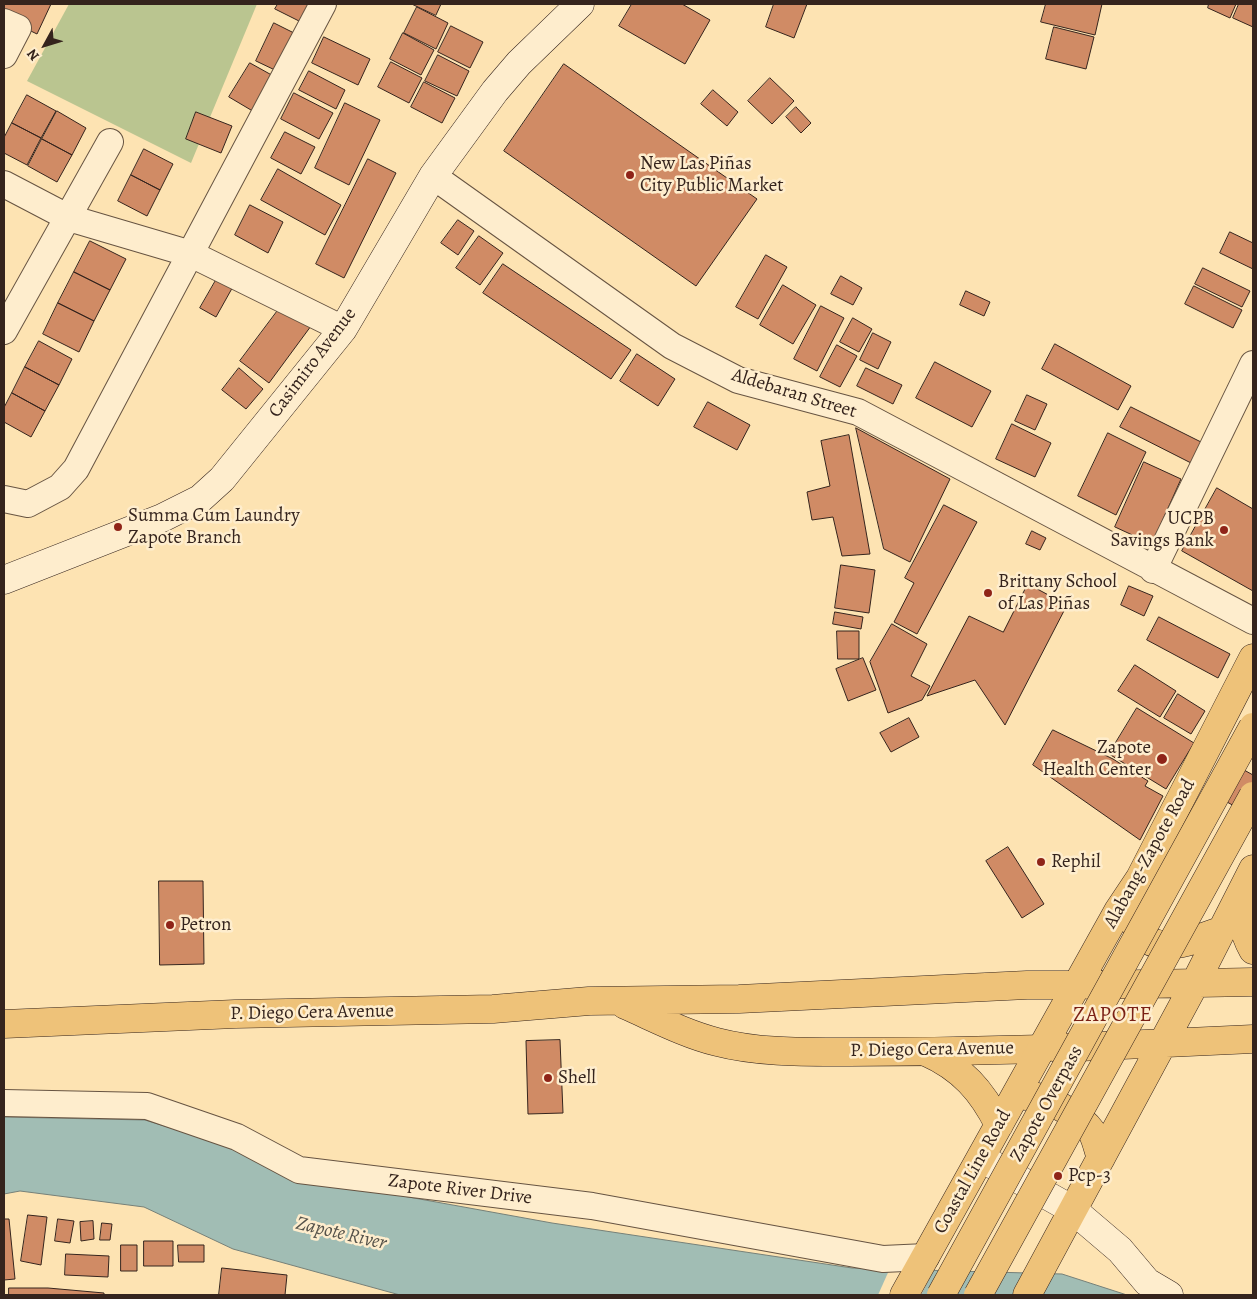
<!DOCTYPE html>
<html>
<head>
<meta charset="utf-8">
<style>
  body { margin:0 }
  #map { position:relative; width:1257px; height:1299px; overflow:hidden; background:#fde3b2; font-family:Alegreya,serif }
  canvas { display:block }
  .frame { position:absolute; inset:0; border:5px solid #35241d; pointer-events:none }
  .north { position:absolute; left:20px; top:20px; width:50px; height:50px; -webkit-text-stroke:4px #feedcd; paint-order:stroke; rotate:231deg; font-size:14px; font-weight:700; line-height:20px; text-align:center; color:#35241d }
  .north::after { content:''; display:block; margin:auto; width:18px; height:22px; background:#35241d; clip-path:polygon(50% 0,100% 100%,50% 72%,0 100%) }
</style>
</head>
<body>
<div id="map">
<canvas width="1257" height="1299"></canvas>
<div class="frame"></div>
<div class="north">N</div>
</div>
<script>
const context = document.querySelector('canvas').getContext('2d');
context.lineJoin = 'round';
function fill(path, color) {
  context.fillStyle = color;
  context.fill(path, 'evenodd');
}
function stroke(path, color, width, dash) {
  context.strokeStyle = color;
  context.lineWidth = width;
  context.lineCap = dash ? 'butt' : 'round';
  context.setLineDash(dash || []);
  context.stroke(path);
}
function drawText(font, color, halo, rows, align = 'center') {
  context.font = font + ' Alegreya,serif';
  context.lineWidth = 5;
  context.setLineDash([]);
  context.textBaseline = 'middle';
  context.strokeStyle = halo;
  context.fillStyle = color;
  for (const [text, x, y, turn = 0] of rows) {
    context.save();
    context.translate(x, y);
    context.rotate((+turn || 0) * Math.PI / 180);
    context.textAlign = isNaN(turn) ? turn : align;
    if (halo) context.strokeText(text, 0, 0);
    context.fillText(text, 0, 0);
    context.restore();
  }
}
const green = new Path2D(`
  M 69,4 L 257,4 L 191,163 L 27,81 Z`);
const water = new Path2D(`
  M 4,1117 L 145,1120 L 233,1147 L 299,1174 L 403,1196 L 552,1223 L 852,1268 L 1062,1274 L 1127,1295 L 400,1295 L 233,1249 L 144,1207 L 20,1191 L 4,1194 Z`);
const pier = new Path2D(`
  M 891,1266 L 935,1268 L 921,1295 L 878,1295 Z`);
const building = new Path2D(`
  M 4,4 L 51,4 L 37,34 L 4,18 Z
  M 278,4 L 317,4 L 307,25 L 275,9 Z
  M 412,4 L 441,4 L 436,15 Z
  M 632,4 L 682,4 L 710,20 L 685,64 L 619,26 Z
  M 774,4 L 807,4 L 794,38 L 766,27 Z
  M 1046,4 L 1102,4 L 1095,35 L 1041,22 Z
  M 1209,4 L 1236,4 L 1230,18 L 1208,8 Z
  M 1239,4 L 1253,4 L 1253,27 L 1233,18 Z
  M 417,7 L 448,23 L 436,49 L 404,33 Z
  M 274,23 L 294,33 L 277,71 L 256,61 Z
  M 451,26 L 483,42 L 470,68 L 438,52 Z
  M 1054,27 L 1094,37 L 1086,69 L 1046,59 Z
  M 403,33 L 434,50 L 421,75 L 390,59 Z
  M 324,37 L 370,59 L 358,85 L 312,63 Z
  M 438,55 L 469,71 L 457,96 L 425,81 Z
  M 391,62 L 422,78 L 409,103 L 378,87 Z
  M 250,63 L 277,78 L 256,113 L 229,97 Z
  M 564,64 L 757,199 L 696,286 L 504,151 Z
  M 309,71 L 345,90 L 336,109 L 299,90 Z
  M 770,78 L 794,101 L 772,124 L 748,101 Z
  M 424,82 L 455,98 L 442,123 L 411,107 Z
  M 713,90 L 738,112 L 727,126 L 701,104 Z
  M 294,93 L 333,113 L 319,139 L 281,119 Z
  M 27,95 L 56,111 L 41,138 L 12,123 Z
  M 345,103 L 380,120 L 349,185 L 315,168 Z
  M 796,107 L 811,123 L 801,133 L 786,117 Z
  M 57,111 L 86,128 L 72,155 L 42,139 Z
  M 196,112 L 232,126 L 221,153 L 186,139 Z
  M 12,123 L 41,138 L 27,165 L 4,153 L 4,138 Z
  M 285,132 L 315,147 L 301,174 L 271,158 Z
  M 42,139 L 72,155 L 57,182 L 28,166 Z
  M 144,149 L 173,164 L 160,190 L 131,175 Z
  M 368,159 L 396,173 L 344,278 L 316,264 Z
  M 278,169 L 341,205 L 325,235 L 261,200 Z
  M 131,175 L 160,190 L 147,216 L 118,201 Z
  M 250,205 L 283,222 L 268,253 L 235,235 Z
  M 458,220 L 474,231 L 458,255 L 441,243 Z
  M 1230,232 L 1253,243 L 1253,269 L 1220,253 Z
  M 479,236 L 503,253 L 480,285 L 456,268 Z
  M 90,241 L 126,259 L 110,290 L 74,272 Z
  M 766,255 L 787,267 L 758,319 L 736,307 Z
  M 503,264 L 631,350 L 611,379 L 483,293 Z
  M 1203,268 L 1250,291 L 1242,307 L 1195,284 Z
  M 74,272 L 110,290 L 94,321 L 58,303 Z
  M 219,275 L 235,283 L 216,317 L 200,308 Z
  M 841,276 L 862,288 L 853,305 L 831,294 Z
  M 783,285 L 816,305 L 793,344 L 760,325 Z
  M 1194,286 L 1242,310 L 1233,328 L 1185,304 Z
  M 966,291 L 990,302 L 984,316 L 960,305 Z
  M 58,303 L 94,321 L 79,352 L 43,334 Z
  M 282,305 L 311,326 L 269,383 L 240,361 Z
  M 821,306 L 844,318 L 817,371 L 794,359 Z
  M 853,318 L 872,329 L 859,352 L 840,342 Z
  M 873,333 L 891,342 L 878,369 L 860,360 Z
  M 39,341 L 72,359 L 59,385 L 25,367 Z
  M 1055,344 L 1131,386 L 1118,410 L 1042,369 Z
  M 837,345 L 857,356 L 840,387 L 820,377 Z
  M 637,354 L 675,379 L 658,406 L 620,381 Z
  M 935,362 L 991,391 L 972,427 L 916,398 Z
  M 25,367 L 59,385 L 45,411 L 12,393 Z
  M 239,368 L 263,389 L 246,409 L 222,390 Z
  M 866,368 L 902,385 L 893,404 L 857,386 Z
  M 12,393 L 45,411 L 31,437 L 4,422 L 4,408 Z
  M 1027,395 L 1047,404 L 1035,430 L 1015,421 Z
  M 708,402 L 750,425 L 737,450 L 694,427 Z
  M 1131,407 L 1203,443 L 1193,464 L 1120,427 Z
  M 1012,424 L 1051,443 L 1035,477 L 996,459 Z
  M 856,428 L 950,479 L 910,562 L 884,549 Z
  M 1108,433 L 1146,452 L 1116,515 L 1078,496 Z
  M 849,435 L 870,554 L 842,556 L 833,517 L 812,520 L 807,492 L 830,486 L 821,441 Z
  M 1144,462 L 1181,479 L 1152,544 L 1115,527 Z
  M 1217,488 L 1253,509 L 1253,591 L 1182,551 Z
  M 944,505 L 977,522 L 917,634 L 894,622 L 914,583 L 905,578 Z
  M 1032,531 L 1046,538 L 1040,550 L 1026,544 Z
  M 841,565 L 875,570 L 869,613 L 835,608 Z
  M 1028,584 L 1067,605 L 1005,725 L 975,680 L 927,696 L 969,616 L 1003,632 Z
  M 1129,586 L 1153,596 L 1144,616 L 1121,605 Z
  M 835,612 L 863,617 L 861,629 L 833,624 Z
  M 1159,617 L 1230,654 L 1218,678 L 1147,640 Z
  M 892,624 L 927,644 L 911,676 L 930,686 L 922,700 L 888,713 L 870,662 Z
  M 837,631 L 859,631 L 859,659 L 838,659 Z
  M 863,658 L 876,690 L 848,701 L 836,669 Z
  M 1135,665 L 1176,691 L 1160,717 L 1118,691 Z
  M 1178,694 L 1205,711 L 1191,734 L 1164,718 Z
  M 1137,708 L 1194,743 L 1166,789 L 1109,754 Z
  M 909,718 L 919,737 L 891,752 L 880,733 Z
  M 1053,730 L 1113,759 L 1148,781 L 1145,786 L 1163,796 L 1140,840 L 1033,765 Z
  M 1244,770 L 1253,775 L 1253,797 L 1245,812 L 1227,802 Z
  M 1008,847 L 1044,904 L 1022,918 L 986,861 Z
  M 159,881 L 203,881 L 204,964 L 160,965 Z
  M 560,1040 L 563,1113 L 528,1114 L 526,1041 Z
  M 28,1215 L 47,1217 L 41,1265 L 21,1261 Z
  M 4,1219 L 9,1219 L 15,1279 L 4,1280 Z
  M 58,1219 L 74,1221 L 70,1243 L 55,1241 Z
  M 93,1221 L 94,1239 L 81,1241 L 80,1222 Z
  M 102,1223 L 112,1224 L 110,1240 L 100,1240 Z
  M 144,1241 L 173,1241 L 173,1266 L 144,1266 Z
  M 121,1245 L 137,1245 L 137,1271 L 121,1271 Z
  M 178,1245 L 204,1245 L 204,1262 L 179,1262 Z
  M 66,1254 L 109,1256 L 108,1277 L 65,1275 Z
  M 222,1268 L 287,1275 L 285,1295 L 219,1295 Z
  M 9,1288 L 48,1288 L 104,1293 L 104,1295 L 9,1295 Z`);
const street = new Path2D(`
  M 4,22 L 18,28 L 4,55
  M 433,176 L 672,346 L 738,380 L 858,412 L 1253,621
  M 4,184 L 69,218 L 191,254 L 343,329
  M 4,331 L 110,142
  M 4,499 L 28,504 L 60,487 L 76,469 L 323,4
  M 1153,570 L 1253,364
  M 4,1103 L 147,1106 L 237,1137 L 299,1170 L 592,1206 L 883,1259 L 926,1257`);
const secondary = new Path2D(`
  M 4,580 L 162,518 L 200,499 L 222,479 L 343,329 L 433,176 L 495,91 L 519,63 L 580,4
  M 981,1158 L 1073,1210 L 1120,1250 L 1147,1282 L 1169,1295`);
const primary = new Path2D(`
  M 625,1005 C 655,1018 685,1034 717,1042 C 759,1053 806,1052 849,1052 C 914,1052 978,1051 1043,1049
  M 4,1024 L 235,1014 L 493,1009 L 589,1001 L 739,999 L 1027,985 L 1078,985`);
const highway = new Path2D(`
  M 1243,892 C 1240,915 1242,930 1253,950
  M 1131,913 C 1144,962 1185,943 1220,931
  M 1089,985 L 1253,982
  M 1057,1048 L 1253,1039
  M 926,1052 C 962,1068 982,1091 999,1125
  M 1025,1096 C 1044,1094 1081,1116 1092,1132 C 1096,1139 1098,1150 1101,1158
  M 904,1295 L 1118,911 L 1140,878 L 1253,658
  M 1027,1295 L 1194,985 L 1253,869`);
const highwayBridge = new Path2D(`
  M 941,1295 L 1253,727
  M 978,1295 L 1253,796`);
const markers = [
  [630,175,5,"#8f2418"],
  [118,527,5,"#8f2418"],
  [1224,530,5,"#8f2418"],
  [988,593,5,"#8f2418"],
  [1162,759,6,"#8f2418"],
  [1041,862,5,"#8f2418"],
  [170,925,5,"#8f2418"],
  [548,1078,5,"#8f2418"],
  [1058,1176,5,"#8f2418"]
];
const poiNames = [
  ["New Las Piñas",640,164],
  ["City Public Market",640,186],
  ["Summa Cum Laundry",128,516],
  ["Zapote Branch",128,538],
  ["UCPB",1214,519,"right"],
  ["Savings Bank",1214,541,"right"],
  ["Brittany School",998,582],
  ["of Las Piñas",998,604],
  ["Zapote",1151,748,"right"],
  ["Health Center",1151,770,"right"],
  ["Rephil",1051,862],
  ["Petron",180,925],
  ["Shell",558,1078],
  ["Pcp-3",1068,1176]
];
const streetNames = [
  ["Casimiro Avenue",313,363,-53],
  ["Aldebaran Street",794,394,17],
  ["Alabang-Zapote Road",1150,854,-61],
  ["P. Diego Cera Avenue",312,1013,-1],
  ["P. Diego Cera Avenue",932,1050,-1],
  ["Zapote Overpass",1047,1104,-61],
  ["Coastal Line Road",973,1172,-61],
  ["Zapote River Drive",460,1190,7]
];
const waterNames = [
  ["Zapote River",341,1234,13]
];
const quarterNames = [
  ["ZAPOTE",1113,1016]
];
fill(green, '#bac590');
fill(water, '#a1bdb4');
stroke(water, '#768078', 1);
fill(pier, '#fde3b2');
fill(building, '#d08b65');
stroke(building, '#35241d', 1);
stroke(street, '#675442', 28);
stroke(secondary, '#35241d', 29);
stroke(primary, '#35241d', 29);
stroke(highway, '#35241d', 29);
stroke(street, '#feedcd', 26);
stroke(secondary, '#feedcd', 28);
stroke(primary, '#eec279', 28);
stroke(highway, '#eec279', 28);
stroke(highwayBridge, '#35241d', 29, []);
stroke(highwayBridge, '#eec279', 28);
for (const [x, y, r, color] of markers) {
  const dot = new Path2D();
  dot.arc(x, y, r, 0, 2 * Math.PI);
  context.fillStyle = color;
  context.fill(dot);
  stroke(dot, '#feedcd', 2);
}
drawText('19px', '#35241d', '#feedcd', poiNames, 'left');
drawText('19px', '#35241d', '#feedcd', streetNames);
drawText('italic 20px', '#55524a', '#feedcd', waterNames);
context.letterSpacing = '1px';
drawText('21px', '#7a1f14', '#feedcd', quarterNames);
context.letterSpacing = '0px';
</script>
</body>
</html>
